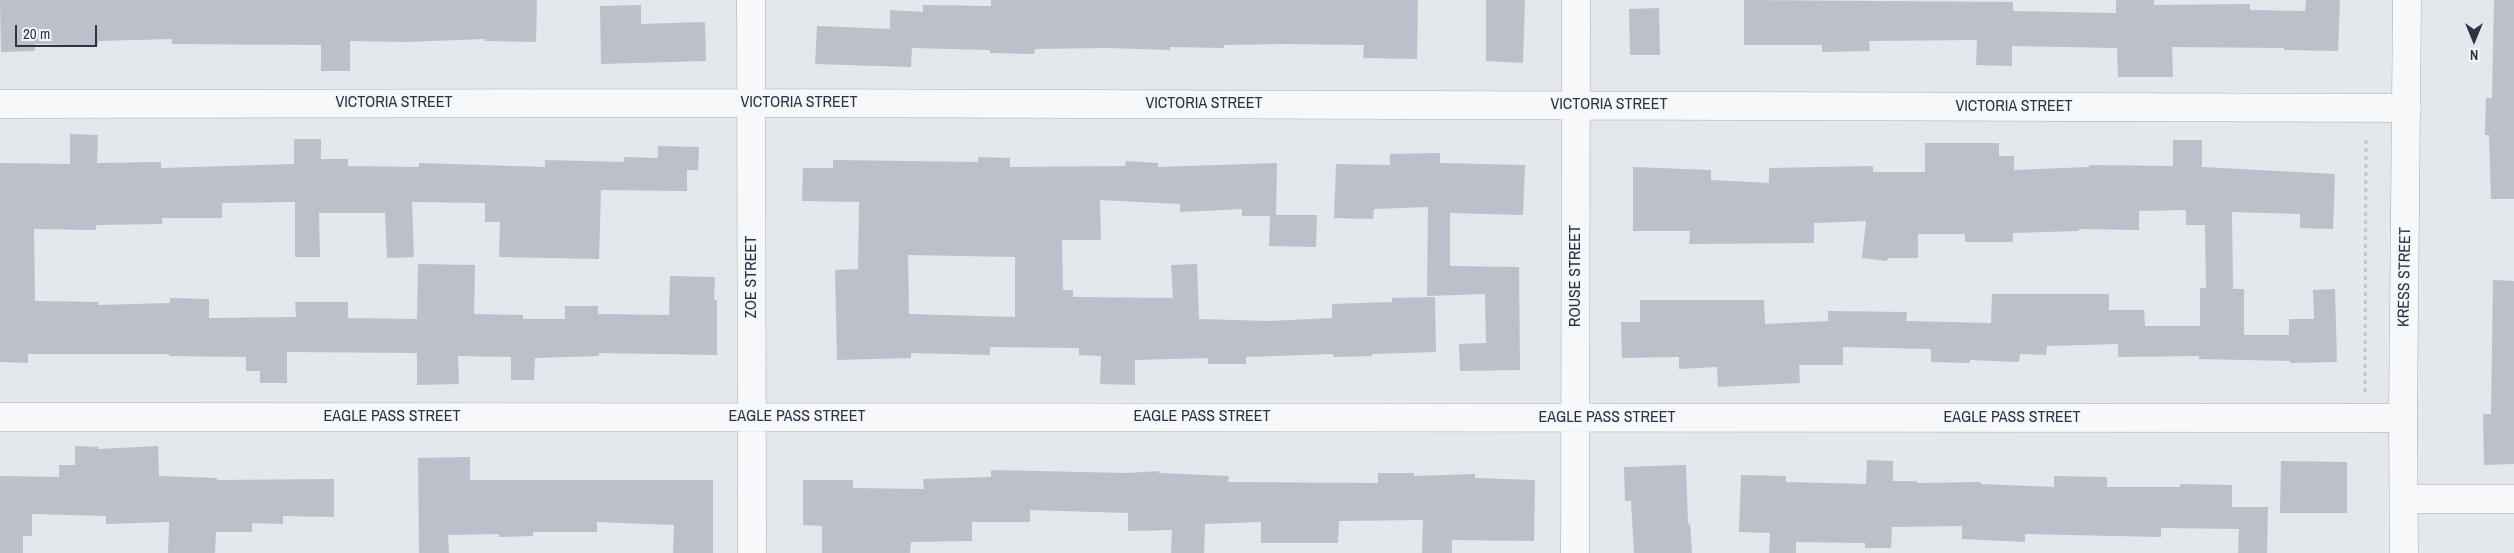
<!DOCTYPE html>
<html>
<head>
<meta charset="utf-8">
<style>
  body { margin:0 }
  #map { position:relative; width:2514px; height:553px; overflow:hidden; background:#e4e7ec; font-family:"Archivo Narrow",sans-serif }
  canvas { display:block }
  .north { position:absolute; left:2449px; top:15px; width:50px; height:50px; -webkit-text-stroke:4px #f4f6f9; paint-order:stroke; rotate:180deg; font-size:14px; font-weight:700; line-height:20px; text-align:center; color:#2b3445 }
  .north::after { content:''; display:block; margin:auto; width:18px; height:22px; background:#2b3445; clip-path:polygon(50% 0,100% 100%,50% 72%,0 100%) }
  .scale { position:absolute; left:15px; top:25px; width:82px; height:22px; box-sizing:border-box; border:2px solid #2b3445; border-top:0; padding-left:6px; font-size:15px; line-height:18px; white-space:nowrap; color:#2b3445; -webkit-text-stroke:4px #f4f6f9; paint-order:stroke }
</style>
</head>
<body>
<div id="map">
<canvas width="2514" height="553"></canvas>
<div class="north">N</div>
<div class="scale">20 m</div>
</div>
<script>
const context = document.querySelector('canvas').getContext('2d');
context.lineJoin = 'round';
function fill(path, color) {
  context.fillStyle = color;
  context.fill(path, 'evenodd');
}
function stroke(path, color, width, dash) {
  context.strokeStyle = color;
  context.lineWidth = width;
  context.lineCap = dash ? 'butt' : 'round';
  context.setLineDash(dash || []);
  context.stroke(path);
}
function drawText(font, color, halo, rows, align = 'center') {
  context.font = font + ' "Archivo Narrow",sans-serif';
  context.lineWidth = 4;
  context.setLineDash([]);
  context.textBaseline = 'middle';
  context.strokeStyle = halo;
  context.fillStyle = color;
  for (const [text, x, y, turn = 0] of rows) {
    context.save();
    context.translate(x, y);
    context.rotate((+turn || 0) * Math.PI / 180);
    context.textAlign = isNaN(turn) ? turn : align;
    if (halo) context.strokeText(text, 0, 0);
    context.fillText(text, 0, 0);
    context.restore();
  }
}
const building = new Path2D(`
  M 0,0 L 537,0 L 536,42 L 485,41 L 485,39 L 405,42 L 350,41 L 350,71 L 321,71 L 321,45 L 172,44 L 172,39 L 98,41 L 98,46 L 35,44 L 35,51 L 1,52 Z
  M 991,0 L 1418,0 L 1417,59 L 1363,58 L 1364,45 L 1284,44 L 1224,45 L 1224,48 L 1170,47 L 1170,50 L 1108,48 L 1035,49 L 1034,54 L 990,53 L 990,50 L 912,48 L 911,67 L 815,64 L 817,26 L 890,29 L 890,10 L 923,12 L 923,5 L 991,6 Z
  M 1486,0 L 1525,0 L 1523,63 L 1486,61 Z
  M 1744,0 L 2013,2 L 2013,11 L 2116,13 L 2116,0 L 2154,0 L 2154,5 L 2250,4 L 2250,10 L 2305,11 L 2306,0 L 2340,0 L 2338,51 L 2284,50 L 2284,48 L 2172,47 L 2173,77 L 2118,77 L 2117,48 L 2012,46 L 2012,66 L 1976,65 L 1977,40 L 1869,41 L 1870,51 L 1822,52 L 1822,45 L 1744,45 Z
  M 2494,0 L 2514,0 L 2514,199 L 2491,199 L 2489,135 L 2485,135 L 2486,98 L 2492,98 Z
  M 641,5 L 641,24 L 705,22 L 706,61 L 601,64 L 600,6 Z
  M 1659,8 L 1660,55 L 1630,55 L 1629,9 Z
  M 70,134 L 98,135 L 97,163 L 161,162 L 161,168 L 294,164 L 294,139 L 321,139 L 321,159 L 348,159 L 348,166 L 419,167 L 419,163 L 545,167 L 545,160 L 624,162 L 624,157 L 658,158 L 658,146 L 699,147 L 698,170 L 687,170 L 687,191 L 601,190 L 599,259 L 499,257 L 500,222 L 485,222 L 485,203 L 412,202 L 414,257 L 387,258 L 385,213 L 319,213 L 320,257 L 295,257 L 295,202 L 222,203 L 222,218 L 162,218 L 162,224 L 96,225 L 96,230 L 34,229 L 35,301 L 99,302 L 98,305 L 170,303 L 170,298 L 209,299 L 209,318 L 296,317 L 295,302 L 348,302 L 348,318 L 417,319 L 418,264 L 475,265 L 474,314 L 523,315 L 523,319 L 565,319 L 565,306 L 598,306 L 598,314 L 669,315 L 670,276 L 715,277 L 714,300 L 717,300 L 717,355 L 599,353 L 599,356 L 535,358 L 534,380 L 511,380 L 511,357 L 458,356 L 459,384 L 417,385 L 417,353 L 287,352 L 287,383 L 260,383 L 260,371 L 246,371 L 246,357 L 169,356 L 169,354 L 28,354 L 28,363 L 0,362 L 0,163 L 70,164 Z
  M 2173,140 L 2202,140 L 2202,167 L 2335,174 L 2333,229 L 2300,228 L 2300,214 L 2232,212 L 2233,289 L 2244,289 L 2244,335 L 2289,335 L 2289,319 L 2314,319 L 2313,290 L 2335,289 L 2337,362 L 2290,363 L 2290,361 L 2199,359 L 2199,356 L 2118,357 L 2118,344 L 2047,346 L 2046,355 L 2020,354 L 2019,362 L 1970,360 L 1970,363 L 1931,362 L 1931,349 L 1843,347 L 1843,365 L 1799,365 L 1800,383 L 1718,387 L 1717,367 L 1679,369 L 1679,357 L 1622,358 L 1621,322 L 1640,322 L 1640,300 L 1764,300 L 1765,324 L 1828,321 L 1828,311 L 1907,312 L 1906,321 L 1991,323 L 1992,294 L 2109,294 L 2109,310 L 2144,310 L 2145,326 L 2200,326 L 2200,288 L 2206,288 L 2205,225 L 2186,225 L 2186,210 L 2139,211 L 2139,230 L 2079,229 L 2079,231 L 2013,233 L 2013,242 L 1965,242 L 1965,234 L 1918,234 L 1918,258 L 1888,258 L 1887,261 L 1862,258 L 1866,221 L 1814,223 L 1814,243 L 1689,244 L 1690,231 L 1633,231 L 1633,167 L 1711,170 L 1711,180 L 1769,183 L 1769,168 L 1873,166 L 1873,172 L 1925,172 L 1925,143 L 1999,143 L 1999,156 L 2014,156 L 2014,170 L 2089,167 L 2089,165 L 2173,166 Z
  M 1440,153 L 1440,163 L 1525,165 L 1523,215 L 1450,213 L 1450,266 L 1519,267 L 1520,370 L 1460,371 L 1459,344 L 1486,343 L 1485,294 L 1427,296 L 1428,207 L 1374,209 L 1373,219 L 1334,218 L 1336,164 L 1390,165 L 1390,154 Z
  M 978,157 L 1010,158 L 1010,167 L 1125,166 L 1126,161 L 1158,163 L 1158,167 L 1277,163 L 1276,215 L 1317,215 L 1316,247 L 1269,246 L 1270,216 L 1242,216 L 1242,209 L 1180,212 L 1180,204 L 1100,200 L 1101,240 L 1062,240 L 1063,290 L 1073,290 L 1073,297 L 1173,298 L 1171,265 L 1197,264 L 1199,319 L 1268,321 L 1332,318 L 1332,304 L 1392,302 L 1392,298 L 1435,297 L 1436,352 L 1372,354 L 1372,356 L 1333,357 L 1333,354 L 1246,357 L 1246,364 L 1208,364 L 1208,358 L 1135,360 L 1135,385 L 1100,384 L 1101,356 L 1079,355 L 1079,348 L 990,347 L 990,355 L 911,353 L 911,358 L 837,360 L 835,270 L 858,269 L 859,202 L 802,201 L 803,168 L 833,168 L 833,160 L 978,162 ZM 908,255 L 1015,257 L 1015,317 L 909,314 Z
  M 2493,280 L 2514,281 L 2514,464 L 2484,465 L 2483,414 L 2491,414 Z
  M 75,446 L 99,447 L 98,449 L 158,446 L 159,476 L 217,478 L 217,480 L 334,479 L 334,517 L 283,516 L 283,524 L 252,523 L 252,532 L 216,532 L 215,553 L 168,553 L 169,522 L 106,524 L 106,516 L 32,514 L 32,536 L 23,536 L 23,553 L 0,553 L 0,476 L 59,477 L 59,465 L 75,465 Z
  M 470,457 L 470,480 L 713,480 L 713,553 L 673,553 L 674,525 L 597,522 L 597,532 L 533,532 L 533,536 L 499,537 L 499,534 L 448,535 L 449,553 L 419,553 L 418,458 Z
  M 1867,460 L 1893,461 L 1893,481 L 1917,481 L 1917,483 L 1981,482 L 1981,484 L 2054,487 L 2054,476 L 2107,477 L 2107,487 L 2180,487 L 2180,484 L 2232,485 L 2232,507 L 2268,507 L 2267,553 L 2238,553 L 2239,529 L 2161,528 L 2161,537 L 2025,534 L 2025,542 L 1962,539 L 1962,526 L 1892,527 L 1891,548 L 1865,548 L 1865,543 L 1796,542 L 1796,553 L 1769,553 L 1770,533 L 1739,532 L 1741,475 L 1786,476 L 1786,482 L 1866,484 Z
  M 2281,461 L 2347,462 L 2347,513 L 2280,513 Z
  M 1686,465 L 1688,524 L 1690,523 L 1692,553 L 1634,553 L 1631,501 L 1625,501 L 1624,467 Z
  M 991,470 L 1127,473 L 1159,471 L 1159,473 L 1229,476 L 1228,482 L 1378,483 L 1378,473 L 1414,473 L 1414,476 L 1475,474 L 1475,478 L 1535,480 L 1534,541 L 1452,540 L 1452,553 L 1422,553 L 1423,520 L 1339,521 L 1338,543 L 1261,543 L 1261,522 L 1205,524 L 1204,553 L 1171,553 L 1172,530 L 1128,531 L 1128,513 L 1030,510 L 1030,522 L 972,522 L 972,541 L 911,542 L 910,553 L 822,553 L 822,526 L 803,525 L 803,480 L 853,480 L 853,488 L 924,489 L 923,479 L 991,477 Z`);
const path = new Path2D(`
  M 2365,392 L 2366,136`);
const minor = new Path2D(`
  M 751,0 L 752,553
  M 0,104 L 750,103 L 2407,108
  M 0,417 L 2403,418
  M 2404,499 L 2514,499
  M 1575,553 L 1576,0
  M 2404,553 L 2403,418 L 2407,0`);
const streetNames = [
  ["VICTORIA STREET",394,103],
  ["VICTORIA STREET",799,103],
  ["VICTORIA STREET",1204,104],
  ["VICTORIA STREET",1609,105],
  ["VICTORIA STREET",2014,107],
  ["ROUSE STREET",1576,276,-90],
  ["ZOE STREET",752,277,-90],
  ["KRESS STREET",2405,277,-89],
  ["EAGLE PASS STREET",392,417],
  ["EAGLE PASS STREET",797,417],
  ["EAGLE PASS STREET",1202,417],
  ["EAGLE PASS STREET",1607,418],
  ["EAGLE PASS STREET",2012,418]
];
fill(building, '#bbc0ca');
stroke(minor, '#a9aeb7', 29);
stroke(path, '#c2c5cb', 3, [4, 4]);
stroke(minor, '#f7f8fa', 28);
drawText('16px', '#2b3445', '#f4f6f9', streetNames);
</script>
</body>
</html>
